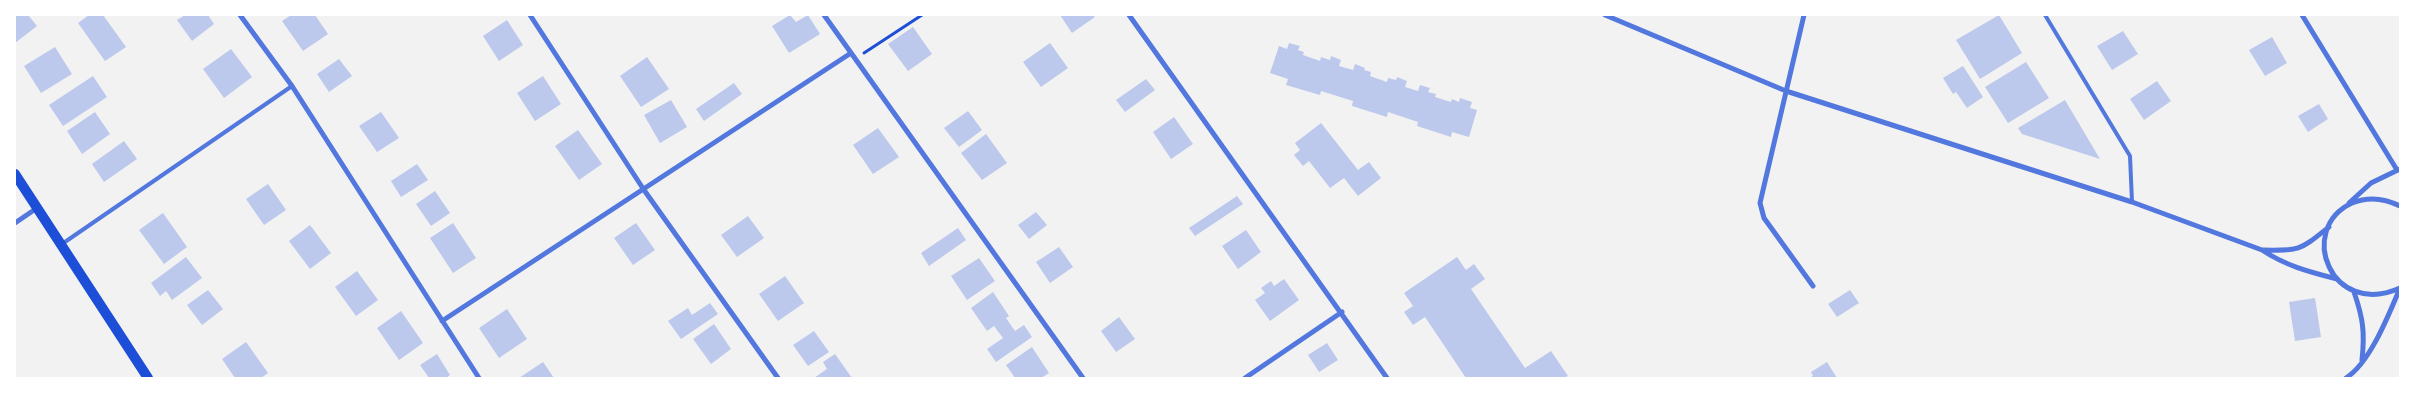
<!DOCTYPE html>
<html>
<head>
<meta charset="utf-8">
<style>
  body { margin:0 }
  #map { position:relative; width:2415px; height:393px; overflow:hidden; background:#f2f2f2; font-family:Merriweather,serif }
  canvas { display:block }
  .frame { position:absolute; inset:0; border:16px solid #fff; pointer-events:none }
</style>
</head>
<body>
<div id="map">
<canvas width="2415" height="393"></canvas>
<div class="frame"></div>
</div>
<script>
const context = document.querySelector('canvas').getContext('2d');
context.lineJoin = 'round';
function fill(path, color) {
  context.fillStyle = color;
  context.fill(path, 'evenodd');
}
function stroke(path, color, width, dash) {
  context.strokeStyle = color;
  context.lineWidth = width;
  context.lineCap = dash ? 'butt' : 'round';
  context.setLineDash(dash || []);
  context.stroke(path);
}
const building = new Path2D(`
  M 15,15 L 28,15 L 37,26 L 15,43 Z
  M 89,15 L 103,15 L 126,47 L 105,61 L 78,23 Z
  M 185,15 L 208,15 L 214,24 L 192,41 L 177,20 Z
  M 291,15 L 315,15 L 328,34 L 303,51 L 282,21 Z
  M 790,15 L 796,22 L 808,15 L 820,34 L 789,53 L 772,26 Z
  M 1060,15 L 1093,15 L 1095,17 L 1072,33 Z
  M 1999,15 L 2022,53 L 1980,79 L 1956,40 Z
  M 507,20 L 523,45 L 499,61 L 483,36 Z
  M 913,27 L 932,54 L 908,71 L 888,44 Z
  M 2123,31 L 2138,54 L 2112,70 L 2097,46 Z
  M 2272,37 L 2287,63 L 2265,76 L 2249,50 Z
  M 1050,43 L 1068,68 L 1041,87 L 1023,62 Z
  M 1289,43 L 1300,46 L 1298,50 L 1304,52 L 1303,55 L 1320,61 L 1321,57 L 1330,60 L 1331,56 L 1341,60 L 1339,66 L 1353,70 L 1355,64 L 1365,68 L 1364,70 L 1371,72 L 1370,76 L 1387,82 L 1388,78 L 1396,80 L 1397,77 L 1407,81 L 1405,87 L 1418,91 L 1420,85 L 1430,88 L 1428,92 L 1436,94 L 1435,97 L 1451,102 L 1452,99 L 1459,102 L 1460,98 L 1472,102 L 1470,108 L 1477,110 L 1469,137 L 1452,132 L 1451,137 L 1417,126 L 1418,122 L 1388,112 L 1387,117 L 1352,106 L 1353,101 L 1321,91 L 1320,95 L 1286,85 L 1288,79 L 1270,73 L 1279,46 L 1287,49 Z
  M 55,47 L 72,74 L 41,93 L 24,66 Z
  M 231,49 L 252,77 L 224,98 L 203,69 Z
  M 647,57 L 669,89 L 641,107 L 620,76 Z
  M 339,59 L 352,76 L 329,92 L 317,74 Z
  M 2026,62 L 2049,98 L 2008,123 L 1985,87 Z
  M 1963,66 L 1983,97 L 1967,108 L 1956,92 L 1953,94 L 1943,78 Z
  M 93,76 L 107,97 L 63,126 L 49,105 Z
  M 543,76 L 561,104 L 535,121 L 517,93 Z
  M 1146,79 L 1155,90 L 1125,112 L 1116,100 Z
  M 2157,81 L 2171,101 L 2144,120 L 2130,99 Z
  M 734,83 L 742,94 L 704,121 L 696,109 Z
  M 671,100 L 687,127 L 660,143 L 644,115 Z
  M 2065,100 L 2100,159 L 2022,134 L 2018,128 Z
  M 2319,104 L 2328,119 L 2308,132 L 2298,116 Z
  M 968,111 L 982,130 L 959,147 L 944,128 Z
  M 95,112 L 110,134 L 82,154 L 67,131 Z
  M 381,112 L 399,138 L 377,152 L 359,126 Z
  M 1174,117 L 1193,144 L 1171,159 L 1153,132 Z
  M 1321,123 L 1358,170 L 1369,162 L 1381,178 L 1358,196 L 1344,178 L 1330,188 L 1309,161 L 1303,166 L 1294,155 L 1300,150 L 1295,143 Z
  M 878,128 L 899,157 L 873,174 L 853,145 Z
  M 578,130 L 602,164 L 579,180 L 555,146 Z
  M 986,134 L 1007,163 L 982,180 L 961,153 Z
  M 124,141 L 137,159 L 104,182 L 92,164 Z
  M 417,164 L 428,180 L 401,197 L 391,181 Z
  M 268,184 L 286,210 L 264,225 L 246,199 Z
  M 435,191 L 450,213 L 431,226 L 416,204 Z
  M 1237,196 L 1243,204 L 1195,236 L 1189,228 Z
  M 1036,212 L 1047,225 L 1029,239 L 1018,225 Z
  M 163,213 L 187,247 L 164,264 L 139,230 Z
  M 748,216 L 764,238 L 737,257 L 721,235 Z
  M 453,223 L 476,258 L 453,273 L 430,238 Z
  M 636,223 L 655,250 L 633,265 L 614,238 Z
  M 310,225 L 331,253 L 310,269 L 289,241 Z
  M 958,228 L 966,240 L 929,266 L 921,253 Z
  M 1246,230 L 1261,252 L 1238,269 L 1222,246 Z
  M 1059,247 L 1073,267 L 1050,283 L 1036,262 Z
  M 186,257 L 202,278 L 172,300 L 166,291 L 160,296 L 151,283 Z
  M 1457,257 L 1466,270 L 1474,264 L 1485,279 L 1471,289 L 1525,368 L 1551,351 L 1568,376 L 1564,378 L 1466,378 L 1425,317 L 1413,325 L 1404,312 L 1413,306 L 1404,293 Z
  M 979,258 L 995,281 L 967,300 L 951,276 Z
  M 357,271 L 378,300 L 356,316 L 335,287 Z
  M 785,276 L 804,303 L 778,321 L 759,294 Z
  M 1284,279 L 1299,300 L 1270,321 L 1255,300 L 1265,293 L 1261,288 L 1271,281 L 1274,286 Z
  M 208,290 L 223,309 L 202,325 L 187,305 Z
  M 1850,290 L 1859,303 L 1837,317 L 1828,304 Z
  M 993,292 L 1009,316 L 1006,318 L 1015,331 L 1024,325 L 1032,337 L 996,362 L 987,349 L 1003,338 L 994,326 L 987,331 L 971,308 Z
  M 2315,298 L 2321,337 L 2295,341 L 2289,302 Z
  M 710,303 L 718,314 L 681,339 L 668,321 L 688,308 L 692,315 Z
  M 507,309 L 527,339 L 499,358 L 479,328 Z
  M 401,311 L 423,343 L 399,360 L 377,328 Z
  M 1119,317 L 1135,339 L 1116,352 L 1101,331 Z
  M 714,324 L 731,349 L 711,364 L 693,339 Z
  M 814,331 L 829,352 L 808,366 L 793,345 Z
  M 246,342 L 268,373 L 261,378 L 235,378 L 222,359 Z
  M 1327,343 L 1338,360 L 1319,372 L 1308,355 Z
  M 1032,347 L 1049,373 L 1041,378 L 1015,378 L 1006,365 Z
  M 437,354 L 450,375 L 446,378 L 429,378 L 420,365 Z
  M 835,354 L 852,378 L 814,378 L 827,369 L 823,362 Z
  M 543,362 L 554,378 L 519,378 Z
  M 1827,362 L 1837,378 L 1809,378 L 1813,376 L 1811,372 Z`);
const path = new Path2D(`
  M 864,53 L 922,15`);
const service = new Path2D(`
  M 2045,15 L 2130,156 L 2132,202
  M 62,244 L 292,86`);
const minor = new Path2D(`
  M 240,15 L 292,86 L 479,378
  M 530,15 L 644,190 L 778,378
  M 824,15 L 1083,378
  M 1129,15 L 1387,378
  M 1605,15 L 1786,91 L 2132,202 L 2262,250 C 2286,266 2310,272 2337,279
  M 1804,15 L 1760,203 L 1764,218 L 1813,286
  M 2302,15 L 2397,170
  M 2349,203 L 2371,183 L 2400,169
  M 2400,206 C 2384,198 2369,196 2352,203 C 2296,229 2331,319 2400,288
  M 15,223 L 37,208
  M 2263,250 C 2300,251 2300,250 2329,227
  M 2354,292 C 2363,318 2365,332 2362,360
  M 442,321 L 851,53
  M 1245,378 L 1342,312
  M 2346,378 C 2370,363 2389,314 2400,288`);
const secondary = new Path2D(`
  M 15,174 L 148,378`);
fill(building, '#bdc9ec');
stroke(path, '#1d4ed8', 3);
stroke(service, '#5277de', 4);
stroke(minor, '#5277de', 5);
stroke(secondary, '#1d4ed8', 10);
</script>
</body>
</html>
